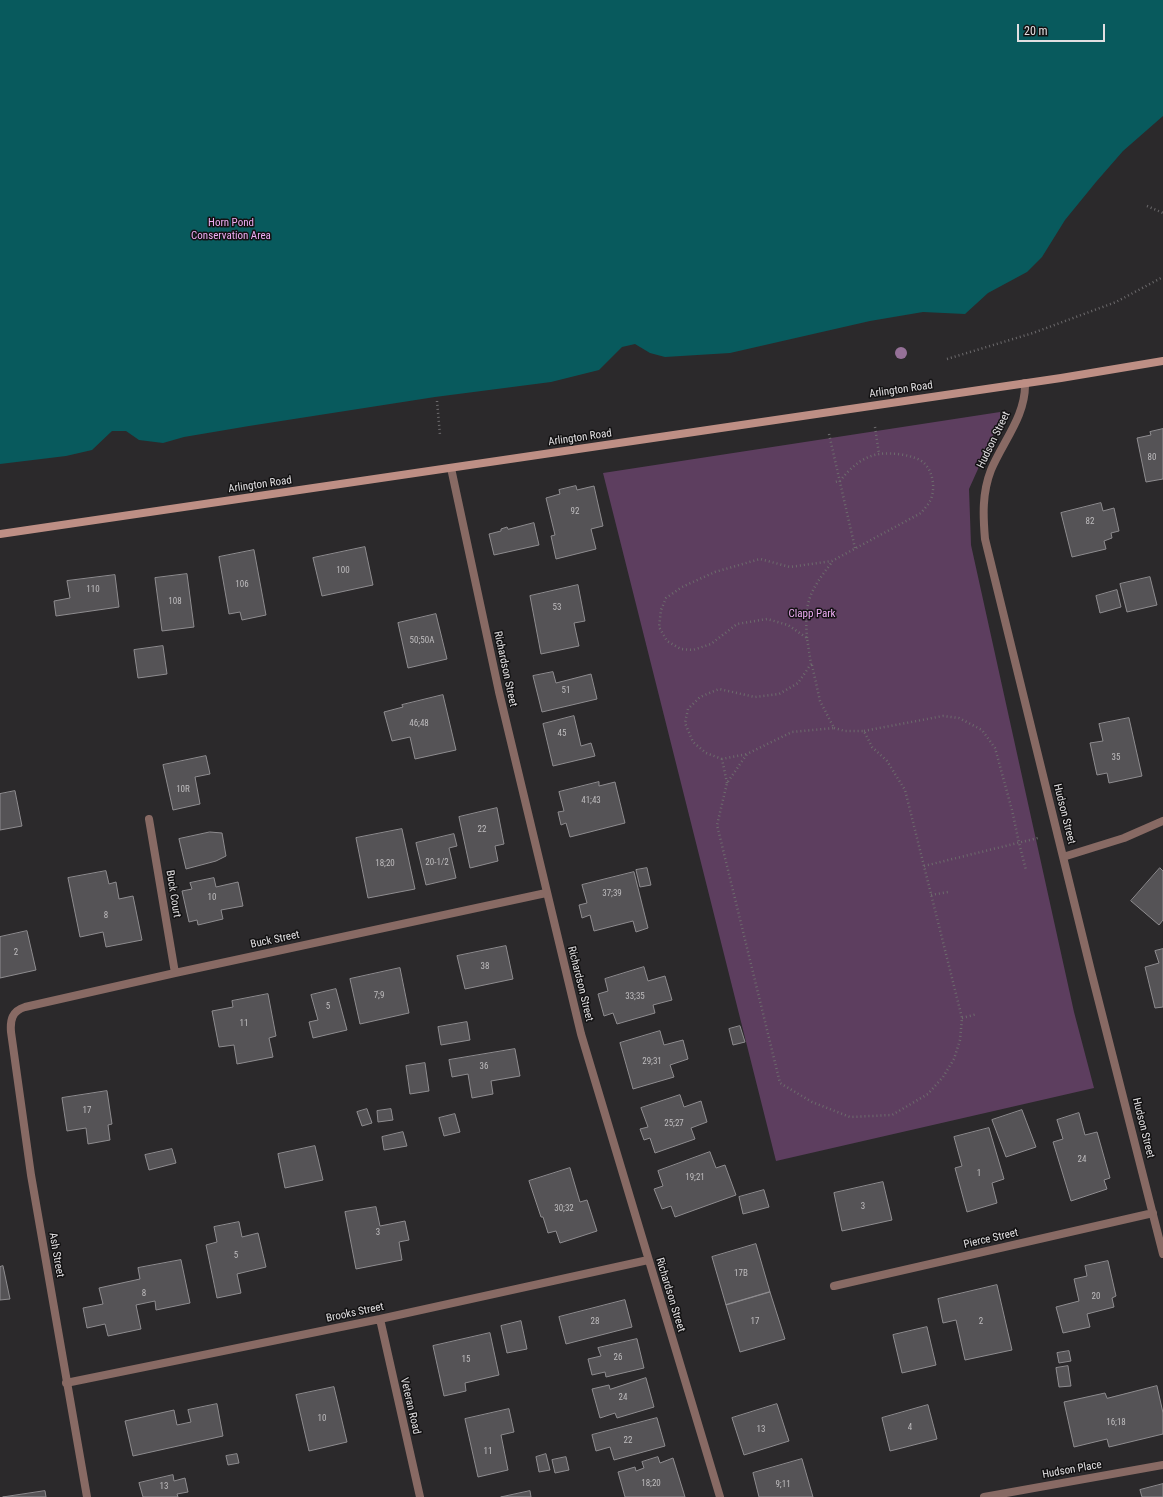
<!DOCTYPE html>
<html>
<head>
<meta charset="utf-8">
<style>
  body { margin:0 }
  #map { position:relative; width:1163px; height:1497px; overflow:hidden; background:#2b292b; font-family:"Roboto Condensed",sans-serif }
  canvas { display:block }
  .scale { position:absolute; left:1017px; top:24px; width:88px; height:18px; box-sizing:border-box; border:2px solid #e1dfe1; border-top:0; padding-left:5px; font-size:12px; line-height:14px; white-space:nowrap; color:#e1dfe1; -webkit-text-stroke:3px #131213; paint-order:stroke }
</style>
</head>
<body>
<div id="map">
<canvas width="1163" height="1497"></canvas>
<div class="scale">20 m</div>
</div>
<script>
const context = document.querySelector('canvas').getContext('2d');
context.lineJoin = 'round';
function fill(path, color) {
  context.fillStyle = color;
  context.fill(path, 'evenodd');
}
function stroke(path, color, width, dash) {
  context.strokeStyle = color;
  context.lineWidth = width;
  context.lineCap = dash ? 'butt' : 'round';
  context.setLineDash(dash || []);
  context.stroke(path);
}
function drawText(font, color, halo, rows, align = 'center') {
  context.font = font + ' "Roboto Condensed",sans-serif';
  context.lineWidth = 3;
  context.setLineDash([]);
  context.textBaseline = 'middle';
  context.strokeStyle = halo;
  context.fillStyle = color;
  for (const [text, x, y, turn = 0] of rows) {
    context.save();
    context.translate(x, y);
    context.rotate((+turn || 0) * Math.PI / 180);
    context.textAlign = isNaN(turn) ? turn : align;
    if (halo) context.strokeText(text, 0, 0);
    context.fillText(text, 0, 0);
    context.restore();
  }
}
const green = new Path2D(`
  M 1000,412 L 1000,420 L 969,489 L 971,545 L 1074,1012 L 1094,1088 L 776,1161 L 603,473 Z`);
const water = new Path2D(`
  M 0,0 L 1163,0 L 1163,116 L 1123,151 L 1096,182 L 1065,220 L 1042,257 L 1027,272 L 988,293 L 965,314 L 923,312 L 870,321 L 730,353 L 665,357 L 650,353 L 635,344 L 622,347 L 599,370 L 551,382 L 435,397 L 249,426 L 184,437 L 163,443 L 139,440 L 126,431 L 112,431 L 92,450 L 66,456 L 0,464 Z`);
const building = new Path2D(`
  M 1163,429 L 1163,479 L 1146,482 L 1137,438 L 1151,435 L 1150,432 Z
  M 576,486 L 577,490 L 594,486 L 603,526 L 591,529 L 596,549 L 556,559 L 551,536 L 555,535 L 546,498 L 560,494 L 559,490 Z
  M 1101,503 L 1103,511 L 1114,508 L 1119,531 L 1111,533 L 1112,538 L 1104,541 L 1106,549 L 1072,557 L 1061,513 Z
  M 534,523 L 539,545 L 494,555 L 489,534 L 501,531 L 501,529 L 507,527 L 508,529 Z
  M 365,547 L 373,585 L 322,596 L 313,558 Z
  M 254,550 L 266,615 L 242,620 L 240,612 L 229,614 L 219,557 Z
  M 187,574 L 194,627 L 162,631 L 155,578 Z
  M 115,575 L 119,607 L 56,616 L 54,601 L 70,598 L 67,581 Z
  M 1150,577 L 1157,605 L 1127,612 L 1120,584 Z
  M 578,585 L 585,621 L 574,623 L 579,646 L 541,654 L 530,596 Z
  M 1117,590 L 1121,607 L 1100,613 L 1096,596 Z
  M 436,614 L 447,659 L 408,668 L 398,623 Z
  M 163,646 L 167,674 L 138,678 L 134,650 Z
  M 553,672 L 556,683 L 591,674 L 597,699 L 542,712 L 533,676 Z
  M 443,695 L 456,750 L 415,759 L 410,737 L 392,741 L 384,712 L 403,707 L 402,705 Z
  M 574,716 L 581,746 L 591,743 L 595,756 L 553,766 L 543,724 Z
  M 1129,718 L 1142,776 L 1109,783 L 1107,773 L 1097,775 L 1090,743 L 1103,741 L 1099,724 Z
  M 206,756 L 210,774 L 195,777 L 200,804 L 173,810 L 163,765 Z
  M 599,782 L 599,786 L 615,782 L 625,823 L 570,837 L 566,823 L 561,825 L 558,812 L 564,811 L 559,792 Z
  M 15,791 L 22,826 L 0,830 L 0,794 Z
  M 497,808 L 504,844 L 495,846 L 498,861 L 470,868 L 459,817 Z
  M 402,829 L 415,889 L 368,898 L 356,838 Z
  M 210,832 L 222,833 L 226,856 L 216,861 L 186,869 L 179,839 Z
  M 454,834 L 457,846 L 449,848 L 456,878 L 426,885 L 416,843 Z
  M 647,868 L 651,885 L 640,887 L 636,870 Z
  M 1160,868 L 1163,871 L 1163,920 L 1159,925 L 1131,901 Z
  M 106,871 L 109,884 L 116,882 L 119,899 L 133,896 L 142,940 L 106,947 L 103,932 L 80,937 L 68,878 Z
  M 634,872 L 648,928 L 636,932 L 633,921 L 594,931 L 590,915 L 582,918 L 579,905 L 587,903 L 582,885 Z
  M 214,878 L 216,887 L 238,882 L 243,906 L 221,910 L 223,919 L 198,925 L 197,920 L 189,922 L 182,891 L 192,889 L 190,883 Z
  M 27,931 L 36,970 L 0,978 L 0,937 Z
  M 506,946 L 513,979 L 465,989 L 457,956 Z
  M 1163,949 L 1163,1007 L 1155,1008 L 1145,967 L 1159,963 L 1155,951 Z
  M 644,967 L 648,981 L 665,976 L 672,1000 L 653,1005 L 655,1013 L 617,1024 L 613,1013 L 604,1016 L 598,994 L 608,991 L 605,979 Z
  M 400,968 L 409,1013 L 360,1024 L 350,979 Z
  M 336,989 L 347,1030 L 313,1038 L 309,1022 L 318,1020 L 311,995 Z
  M 268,994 L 276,1036 L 269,1038 L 273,1057 L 237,1064 L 234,1045 L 219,1047 L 212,1011 L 233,1007 L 232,1001 Z
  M 467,1022 L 470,1040 L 441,1045 L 438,1027 Z
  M 740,1026 L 745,1042 L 733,1045 L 729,1029 Z
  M 660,1031 L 664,1045 L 683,1040 L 688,1059 L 670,1065 L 674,1077 L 633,1089 L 620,1043 Z
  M 515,1049 L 520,1076 L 491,1081 L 493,1094 L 472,1098 L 468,1074 L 452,1077 L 449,1060 Z
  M 425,1063 L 429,1091 L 410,1094 L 406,1066 Z
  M 107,1091 L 112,1124 L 108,1125 L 110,1140 L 88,1144 L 86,1128 L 67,1131 L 62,1098 Z
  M 680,1095 L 684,1107 L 701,1101 L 707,1122 L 691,1128 L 695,1139 L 655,1153 L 650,1138 L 644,1140 L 640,1129 L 648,1127 L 641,1108 Z
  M 367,1109 L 372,1123 L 362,1126 L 357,1112 Z
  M 391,1109 L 393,1120 L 378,1122 L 377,1111 Z
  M 1022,1110 L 1036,1147 L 1006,1157 L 992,1120 Z
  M 1079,1113 L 1085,1135 L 1097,1132 L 1110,1178 L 1104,1180 L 1107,1189 L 1071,1201 L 1053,1142 L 1063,1139 L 1057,1120 Z
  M 455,1114 L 460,1132 L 444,1136 L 439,1118 Z
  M 989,1128 L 1004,1179 L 992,1183 L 997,1203 L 967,1212 L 955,1168 L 962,1166 L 954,1137 Z
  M 403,1132 L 407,1146 L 384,1150 L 382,1137 Z
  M 315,1146 L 323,1180 L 285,1188 L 278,1154 Z
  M 172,1149 L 176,1163 L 149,1170 L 145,1155 Z
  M 710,1152 L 716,1168 L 725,1165 L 736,1195 L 675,1217 L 671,1206 L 662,1209 L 654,1189 L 663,1186 L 658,1171 Z
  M 570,1168 L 580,1202 L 587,1200 L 597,1231 L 560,1243 L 556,1231 L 548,1233 L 543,1217 L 541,1217 L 529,1181 Z
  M 883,1182 L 892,1220 L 842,1231 L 834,1193 Z
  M 764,1190 L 769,1207 L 743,1214 L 739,1197 Z
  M 376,1207 L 380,1226 L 405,1221 L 409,1240 L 399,1242 L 402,1260 L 356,1269 L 345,1212 Z
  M 239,1222 L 242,1237 L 258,1233 L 266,1267 L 237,1274 L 241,1293 L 217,1298 L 206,1245 L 217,1242 L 214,1227 Z
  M 756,1244 L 770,1292 L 726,1305 L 712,1257 Z
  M 181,1260 L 190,1303 L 156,1310 L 155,1301 L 136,1305 L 141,1329 L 108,1336 L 105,1324 L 87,1328 L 83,1308 L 103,1304 L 99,1288 L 140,1279 L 138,1268 Z
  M 1108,1261 L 1116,1296 L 1112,1298 L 1114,1307 L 1087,1314 L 1090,1327 L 1063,1333 L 1056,1307 L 1079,1301 L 1074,1279 L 1087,1276 L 1085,1266 Z
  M 3,1266 L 10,1299 L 0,1300 L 0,1267 Z
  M 997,1285 L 1012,1350 L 965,1360 L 956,1320 L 943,1323 L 938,1299 Z
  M 770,1292 L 785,1339 L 740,1352 L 726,1305 Z
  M 625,1300 L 632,1327 L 566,1344 L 559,1317 Z
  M 521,1321 L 527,1349 L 507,1353 L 501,1326 Z
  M 927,1327 L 936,1365 L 902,1373 L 893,1335 Z
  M 490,1333 L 499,1375 L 465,1383 L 466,1391 L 444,1396 L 433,1346 Z
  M 637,1339 L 644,1368 L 606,1377 L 605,1372 L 592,1375 L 588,1359 L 601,1356 L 598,1348 Z
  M 1069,1351 L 1071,1361 L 1059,1363 L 1057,1353 Z
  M 1068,1366 L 1071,1386 L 1059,1387 L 1056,1368 Z
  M 646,1378 L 654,1407 L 617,1418 L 615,1413 L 600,1418 L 592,1389 L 609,1385 L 610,1389 Z
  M 1157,1386 L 1163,1413 L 1163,1434 L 1109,1447 L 1107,1439 L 1074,1447 L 1064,1402 L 1105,1393 L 1107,1398 Z
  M 334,1387 L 347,1442 L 309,1451 L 296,1395 Z
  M 217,1404 L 223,1436 L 133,1456 L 125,1421 L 174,1410 L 177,1425 L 191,1422 L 188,1410 Z
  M 777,1404 L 789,1441 L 744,1455 L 732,1418 Z
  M 928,1405 L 937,1439 L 890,1451 L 882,1418 Z
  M 509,1409 L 514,1432 L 501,1435 L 508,1470 L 478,1477 L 465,1419 Z
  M 657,1418 L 665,1446 L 614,1460 L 610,1447 L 596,1451 L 592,1435 Z
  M 237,1454 L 239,1463 L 228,1465 L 226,1456 Z
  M 546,1454 L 550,1470 L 539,1472 L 536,1457 Z
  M 566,1457 L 569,1470 L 555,1473 L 552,1460 Z
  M 658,1457 L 660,1463 L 673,1458 L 685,1497 L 625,1497 L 618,1472 L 635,1467 L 636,1471 L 644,1468 L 642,1462 Z
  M 802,1459 L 813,1497 L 759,1497 L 753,1473 Z
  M 173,1475 L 174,1481 L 185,1478 L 188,1492 L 177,1494 L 178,1497 L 143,1497 L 139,1483 Z
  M 1163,1484 L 1163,1497 L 1142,1497 L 1140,1490 Z
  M 45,1491 L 46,1497 L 3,1497 Z
  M 530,1491 L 531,1497 L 501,1497 Z`);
const path = new Path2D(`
  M 1147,206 L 1163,213
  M 947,359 L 1033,333 L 1116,302 L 1163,277
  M 437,401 L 440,435
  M 875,427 L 879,454
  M 829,434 L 855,548
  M 807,638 C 804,601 810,591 832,562
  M 812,665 L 820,701 L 834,728
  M 834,728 L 845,731 L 864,731 L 872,747 L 887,761 L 905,790 L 962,1018 L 960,1040 L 954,1059 L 943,1077 L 928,1094 L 892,1115 L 850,1117 L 812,1102 L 780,1083 L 717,825 L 727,783 L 747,754 L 792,732 Z
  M 864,731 L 943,716 L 959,718 L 982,730 L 995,748 L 1012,810 L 1019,843 L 1026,870
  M 722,759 L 706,753 L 693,742 L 685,723 L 688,709 L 700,697 L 719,689 L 755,697 L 779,694 L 798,683 L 811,664 L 807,638 L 788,625 L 767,619 L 737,624 L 711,644 L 693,650 L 681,649 L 667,641 L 659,627 L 661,610 L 666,598 L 682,587 L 715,572 L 760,559 L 790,567 L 832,561 L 921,513 C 924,509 928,505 930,501 C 936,490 933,471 924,463 C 916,455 890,452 880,454 C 863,456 850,468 840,481 L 835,482
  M 727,783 L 722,759 L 747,754
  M 924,866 L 1038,838
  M 931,895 L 948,892
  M 962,1018 L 977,1014`);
const street = new Path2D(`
  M 1025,383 C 1026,416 1003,441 991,470 C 982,493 983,516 985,539 L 1091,971 L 1163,1254
  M 451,468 L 499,692 L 581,1034 L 720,1497
  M 149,819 L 175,973
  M 1063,857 L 1124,838 L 1163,821
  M 834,1286 L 1153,1213
  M 380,1319 L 420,1497
  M 66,1383 L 380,1319 L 648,1260
  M 87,1497 L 31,1175 L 11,1032 C 10,1020 12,1011 25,1007 L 175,973 L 546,893
  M 984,1497 L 1163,1465`);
const secondary = new Path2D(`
  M 0,534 L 1061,378 L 1163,361`);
const trees = [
  [901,353]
];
const numberNames = [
  ["80",1152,458],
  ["92",575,512],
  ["82",1090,522],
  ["100",343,571],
  ["106",242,585],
  ["110",93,590],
  ["108",175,602],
  ["53",557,608],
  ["50;50A",422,641],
  ["51",566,691],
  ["46;48",419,724],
  ["45",562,734],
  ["35",1116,758],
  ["10R",183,790],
  ["41;43",591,801],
  ["22",482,830],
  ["20-1/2",437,863],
  ["18;20",385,864],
  ["37;39",612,894],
  ["10",212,898],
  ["8",106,916],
  ["2",16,953],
  ["38",485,967],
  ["7;9",379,996],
  ["33;35",635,997],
  ["5",328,1007],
  ["11",244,1024],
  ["29;31",652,1062],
  ["36",484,1067],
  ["17",87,1111],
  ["25;27",674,1124],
  ["24",1082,1160],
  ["1",979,1174],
  ["19;21",695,1178],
  ["3",863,1207],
  ["30;32",564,1209],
  ["3",378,1233],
  ["5",236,1256],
  ["17B",741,1274],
  ["8",144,1294],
  ["20",1096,1297],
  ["28",595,1322],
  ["17",755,1322],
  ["2",981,1322],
  ["26",618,1358],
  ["15",466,1360],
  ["24",623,1398],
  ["10",322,1419],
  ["16;18",1116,1423],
  ["4",910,1428],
  ["13",761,1430],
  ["22",628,1441],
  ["11",488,1452],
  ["18;20",651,1484],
  ["9;11",783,1485],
  ["13",164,1487]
];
const parkNames = [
  ["Horn Pond",231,223],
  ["Conservation Area",231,236],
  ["Clapp Park",812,614]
];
const streetNames = [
  ["Arlington Road",901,390,-8],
  ["Arlington Road",580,438,-8],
  ["Hudson Street",994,440,-64],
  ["Arlington Road",260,485,-8],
  ["Richardson Street",505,669,78],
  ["Hudson Street",1064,814,76],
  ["Buck Court",173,894,81],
  ["Buck Street",275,940,-12],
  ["Richardson Street",580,984,76],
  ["Hudson Street",1143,1128,76],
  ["Pierce Street",991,1239,-13],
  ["Ash Street",56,1255,80],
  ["Richardson Street",670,1295,73],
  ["Brooks Street",355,1313,-12],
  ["Veteran Road",410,1406,77],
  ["Hudson Place",1072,1470,-10]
];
fill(green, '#5d3e5f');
fill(water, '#085a5d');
fill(building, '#555356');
stroke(building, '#8e8c8f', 1);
stroke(path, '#6d6b6d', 2.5, [1, 3]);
stroke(street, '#886a64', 8);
stroke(secondary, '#be8f85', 8);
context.fillStyle = '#967198';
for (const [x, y] of trees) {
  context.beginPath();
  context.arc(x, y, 6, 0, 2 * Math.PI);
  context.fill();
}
drawText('9px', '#bebcbe', null, numberNames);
drawText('11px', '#edacf2', '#131213', parkNames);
drawText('11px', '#e1dfe1', '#131213', streetNames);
</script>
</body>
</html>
